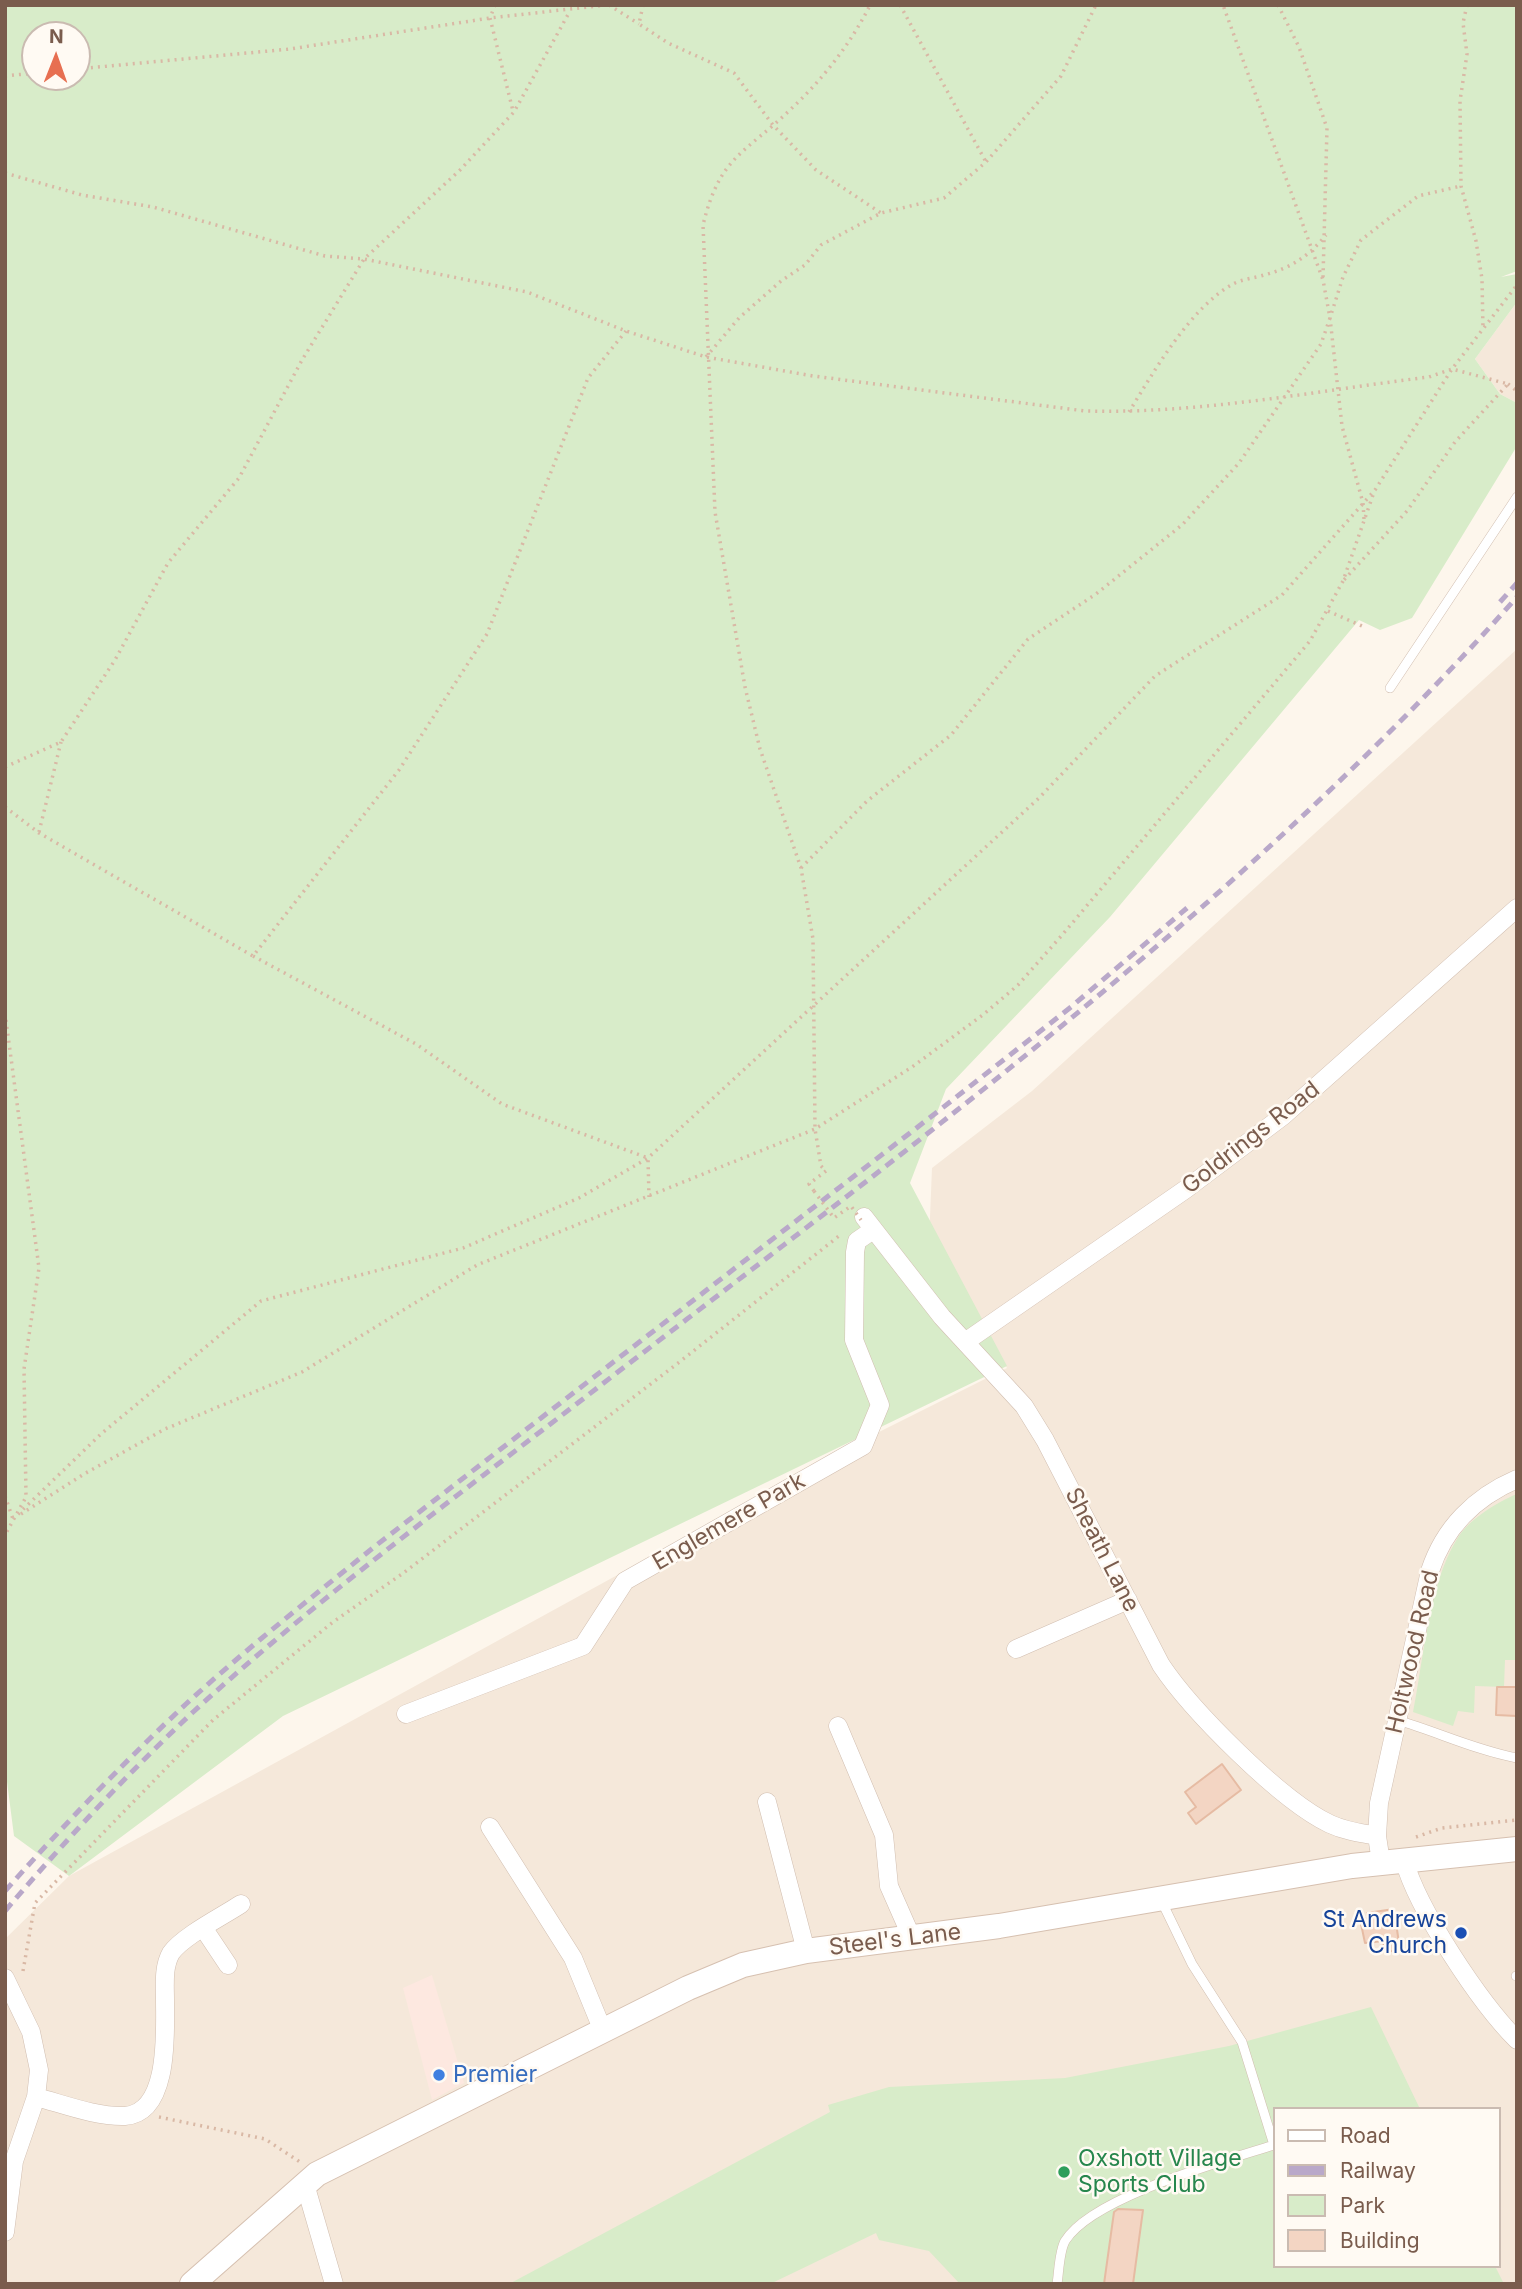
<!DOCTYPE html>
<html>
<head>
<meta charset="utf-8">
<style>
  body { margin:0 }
  #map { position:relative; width:1522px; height:2289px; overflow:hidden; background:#fdf6ec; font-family:Inter,sans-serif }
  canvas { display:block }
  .frame { position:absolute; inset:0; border:7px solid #7a5c4d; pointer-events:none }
  .legend { position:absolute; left:1273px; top:2107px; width:228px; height:161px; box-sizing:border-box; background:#fffaf3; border:2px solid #cabbb1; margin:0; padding:9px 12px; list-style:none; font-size:21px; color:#7a5c4d }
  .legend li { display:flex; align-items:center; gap:14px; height:35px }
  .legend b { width:35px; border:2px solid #cabbb1 }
  .north { position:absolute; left:21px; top:21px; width:70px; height:70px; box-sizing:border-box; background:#fffaf3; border:2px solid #cabbb1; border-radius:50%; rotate:1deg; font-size:19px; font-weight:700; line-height:28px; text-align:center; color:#7a5c4d }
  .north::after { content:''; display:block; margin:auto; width:24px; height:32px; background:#e76f51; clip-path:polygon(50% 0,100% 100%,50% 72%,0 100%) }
</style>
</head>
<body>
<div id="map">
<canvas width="1522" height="2289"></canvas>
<div class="frame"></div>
<ul class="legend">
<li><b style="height:9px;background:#fff"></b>Road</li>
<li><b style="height:9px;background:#b9a8c9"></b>Railway</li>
<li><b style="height:19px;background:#d8ecc9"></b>Park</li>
<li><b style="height:19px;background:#f3d5c3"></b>Building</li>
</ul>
<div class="north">N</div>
</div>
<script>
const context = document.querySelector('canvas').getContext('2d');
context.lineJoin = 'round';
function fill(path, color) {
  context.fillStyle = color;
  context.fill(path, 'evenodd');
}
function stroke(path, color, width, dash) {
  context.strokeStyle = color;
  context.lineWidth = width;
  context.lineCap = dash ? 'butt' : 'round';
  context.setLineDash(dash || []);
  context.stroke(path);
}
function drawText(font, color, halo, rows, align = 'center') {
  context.font = font + ' Inter,sans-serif';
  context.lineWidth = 5;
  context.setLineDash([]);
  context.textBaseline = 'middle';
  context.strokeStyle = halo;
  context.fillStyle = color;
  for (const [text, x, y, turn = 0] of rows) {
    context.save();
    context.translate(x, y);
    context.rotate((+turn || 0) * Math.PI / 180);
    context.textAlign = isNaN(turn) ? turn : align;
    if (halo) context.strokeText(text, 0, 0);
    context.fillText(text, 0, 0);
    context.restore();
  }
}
const residential = new Path2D(`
  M 1517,302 L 1517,403 L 1500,394 L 1475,359 Z
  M 1517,649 L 1517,2284 L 5,2284 L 5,1939 L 69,1876 L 867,1438 L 1007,1368 L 929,1242 L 932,1168 L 1032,1091 ZM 1275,2109 L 1499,2109 L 1499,2266 L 1275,2266 Z`);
const commercial = new Path2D(`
  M 432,1975 L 464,2083 L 432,2100 L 403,1988 Z`);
const green = new Path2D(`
  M 5,5 L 1517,5 L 1517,271 L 1501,277 L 1517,274 L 1517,302 L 1475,359 L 1500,394 L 1517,403 L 1517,446 L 1412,618 L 1380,630 L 1359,620 L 1110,917 L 946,1089 L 910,1183 L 1007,1366 L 283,1716 L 69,1876 L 14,1836 L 5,1766 ZM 35,35 L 77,35 L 77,77 L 35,77 Z
  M 1517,1494 L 1517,1660 L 1505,1660 L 1504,1687 L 1475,1686 L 1474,1713 L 1458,1711 L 1453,1726 L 1413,1712 C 1424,1658 1428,1586 1457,1539 C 1468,1520 1497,1502 1517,1494 Z
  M 1371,2007 L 1420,2109 L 1275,2109 L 1275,2266 L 1495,2266 L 1504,2284 L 960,2284 L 929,2251 L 879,2240 L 876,2233 L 770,2284 L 509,2284 L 830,2112 L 828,2105 L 889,2087 L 1065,2078 L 1229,2046 Z`);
const building = new Path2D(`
  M 1497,1687 L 1517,1687 L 1517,1716 L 1496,1715 Z
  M 1222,1764 L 1241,1790 L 1196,1824 L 1188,1813 L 1196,1807 L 1185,1792 Z
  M 1394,1909 L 1400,1950 L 1385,1952 L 1383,1941 L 1365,1943 L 1360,1919 L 1368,1918 L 1367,1913 Z
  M 1118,2209 L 1143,2210 L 1133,2284 L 1104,2284 L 1114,2212 Z`);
const path = new Path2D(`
  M 495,5 L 490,18 L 513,111
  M 609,5 L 639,24
  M 643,5 L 639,24 L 668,43 L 734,73 L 773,125 L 816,170 L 881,213
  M 900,5 L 986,162
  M 1278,5 L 1299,47 L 1327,128 L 1323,278
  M 1467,5 L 1463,23 L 1467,54 L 1460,101 L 1461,186 L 1476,241 L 1482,279 L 1483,329
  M 77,69 L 290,49 L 490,18 L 606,5
  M 5,76 L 35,73
  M 5,173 L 82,195 L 153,207 L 325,256 L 364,259 L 527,292 L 626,331 L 706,357 L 813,376 L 1085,411 C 1201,414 1315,391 1429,377 L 1452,369 L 1508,384 L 1455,442 L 1407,511 L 1343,581
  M 706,357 L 739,318 L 781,281 L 805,265 L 821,245 L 881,213 L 944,198 L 986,162 L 1061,76 L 1096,5
  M 1508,384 L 1517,391
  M 1129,412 C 1154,371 1191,307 1233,284 C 1242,279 1255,278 1264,275 C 1291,268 1309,256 1326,235
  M 1364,519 L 1363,503 L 1342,426 L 1330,318 L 1343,277 L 1361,240 L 1418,196 L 1461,186
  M 1328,611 L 1362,626
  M 5,767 L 61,742 L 115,660 L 168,563 L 239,478 L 302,360 L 364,259 L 460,170 L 514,112 L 570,11
  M 5,807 L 39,833 L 253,956 L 399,770 L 487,634 L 588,378 L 626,331
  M 39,832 L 61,742
  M 801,868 L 867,801 L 951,735 L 1028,639 L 1096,594 L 1182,525 L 1239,463 L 1321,344 L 1330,318 L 1323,280 L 1223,5
  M 253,956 L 416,1044 L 502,1104 L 648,1158 L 649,1197
  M 5,1013 L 39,1268 L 24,1369 L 26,1497 L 5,1535
  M 814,1191 L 809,1184 L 826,1171 L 821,1166 L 815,1129 L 813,939 L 801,868 L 760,749 L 745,687 L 715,512 L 703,225 C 720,155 745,154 792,108 C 822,80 852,42 870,5
  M 5,1496 L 13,1519
  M 21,1514 L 84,1474 L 165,1429 L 302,1372 L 477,1265 L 815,1129 L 912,1067 L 984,1014 L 1018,985 L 1063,934 L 1310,641 L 1343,581 L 1373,495
  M 13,1519 L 101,1434 L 261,1301 L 463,1248 L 579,1198 L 648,1158 L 1039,798 L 1155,676 L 1282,595 L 1375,490 L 1452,369 L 1517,285
  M 1416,1837 L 1442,1828 L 1517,1820
  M 23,1971 L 35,1903 L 213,1720 L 333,1622 L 402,1574 L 682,1360 L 839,1236
  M 159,2117 L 265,2139 L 300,2162`);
const lane = new Path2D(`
  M 1390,688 L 1517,497
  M 1397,1720 C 1438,1732 1475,1750 1517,1758
  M 1516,1976 L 1517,1976
  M 1057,2284 C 1059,2272 1059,2252 1065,2241 C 1092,2197 1224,2161 1274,2145 L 1242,2042 L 1192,1964 L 1162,1902`);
const street = new Path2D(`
  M 864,1217 L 942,1317 L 1024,1406 L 1045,1440 L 1161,1665 C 1191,1710 1281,1801 1330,1824 C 1345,1831 1360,1833 1377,1836
  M 965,1342 L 1186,1189 L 1283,1116 L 1517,908
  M 1016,1649 L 1128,1600
  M 406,1714 L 583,1646 L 625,1581 L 863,1446 L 880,1405 L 854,1340 L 855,1252 L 857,1241 L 873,1230
  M 838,1726 L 884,1835 L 889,1886 L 911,1936
  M 767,1802 L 806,1951
  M 490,1827 L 573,1958 L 603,2031
  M 1404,1860 C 1418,1910 1480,2003 1517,2040
  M 1381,1862 L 1377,1836 L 1379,1803 L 1430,1571 C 1444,1528 1475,1497 1517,1479
  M 204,1929 L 228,1965
  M 5,1978 L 31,2032 L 39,2070 L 36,2097 L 14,2161 L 5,2232
  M 36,2097 C 63,2104 96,2117 125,2116 C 170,2113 165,2031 165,2000 C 165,1985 163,1967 171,1953 C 183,1936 223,1916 241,1904
  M 305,2184 L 334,2284`);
const secondary = new Path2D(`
  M 192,2284 L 317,2174 L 688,1988 L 743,1965 L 806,1951 L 999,1926 L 1352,1866 L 1517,1849`);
const rail = new Path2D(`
  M 1500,602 L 1517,583
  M 5,1891 C 63,1826 123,1763 186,1704 C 246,1649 311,1598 374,1547 L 941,1109 L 1071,1007 L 1187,908
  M 5,1911 C 64,1842 126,1775 192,1713 C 321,1595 463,1492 601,1385 C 921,1139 1248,900 1517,597`);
const pathBridge = new Path2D(`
  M 814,1191 L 834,1218 L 851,1206 L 861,1220`);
const markers = [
  [1461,1933,7,"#1a4fb4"],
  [439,2075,7,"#3f7fe0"],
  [1064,2172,7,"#2e9e5b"]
];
const streetNames = [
  ["Goldrings Road",1251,1138,-38],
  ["Englemere Park",729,1522,-30],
  ["Sheath Lane",1102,1550,63],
  ["Holtwood Road",1413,1652,-77],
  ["Steel's Lane",895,1940,-7]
];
const transitNames = [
  ["St Andrews",1447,1920],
  ["Church",1447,1946]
];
const shopNames = [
  ["Premier",453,2075]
];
const leisureNames = [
  ["Oxshott Village",1078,2159],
  ["Sports Club",1078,2185]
];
fill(residential, '#f5e8da');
fill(commercial, '#fde8e0');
fill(green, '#d8ecc9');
fill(building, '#f3d5c3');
stroke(building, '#e6bba3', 2);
stroke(lane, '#d1beb0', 10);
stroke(street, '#d1beb0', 19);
stroke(secondary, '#d6c0b0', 26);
stroke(path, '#d9b8a5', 3.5, [2, 5]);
stroke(lane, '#fff', 9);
stroke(street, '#fff', 18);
stroke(secondary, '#fff', 24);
stroke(rail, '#b9a8c9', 5, [10, 7]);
stroke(pathBridge, '#d9b8a5', 3.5, [2, 5]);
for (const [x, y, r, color] of markers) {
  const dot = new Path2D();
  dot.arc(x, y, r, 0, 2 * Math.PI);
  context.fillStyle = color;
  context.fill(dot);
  stroke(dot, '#fffaf3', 2.5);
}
drawText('23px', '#7a5c4d', '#fffaf3', streetNames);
drawText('23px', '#164399', '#fffaf3', transitNames, 'right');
drawText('23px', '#366cbe', '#fffaf3', shopNames, 'left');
drawText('23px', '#27864d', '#fffaf3', leisureNames, 'left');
</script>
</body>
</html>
